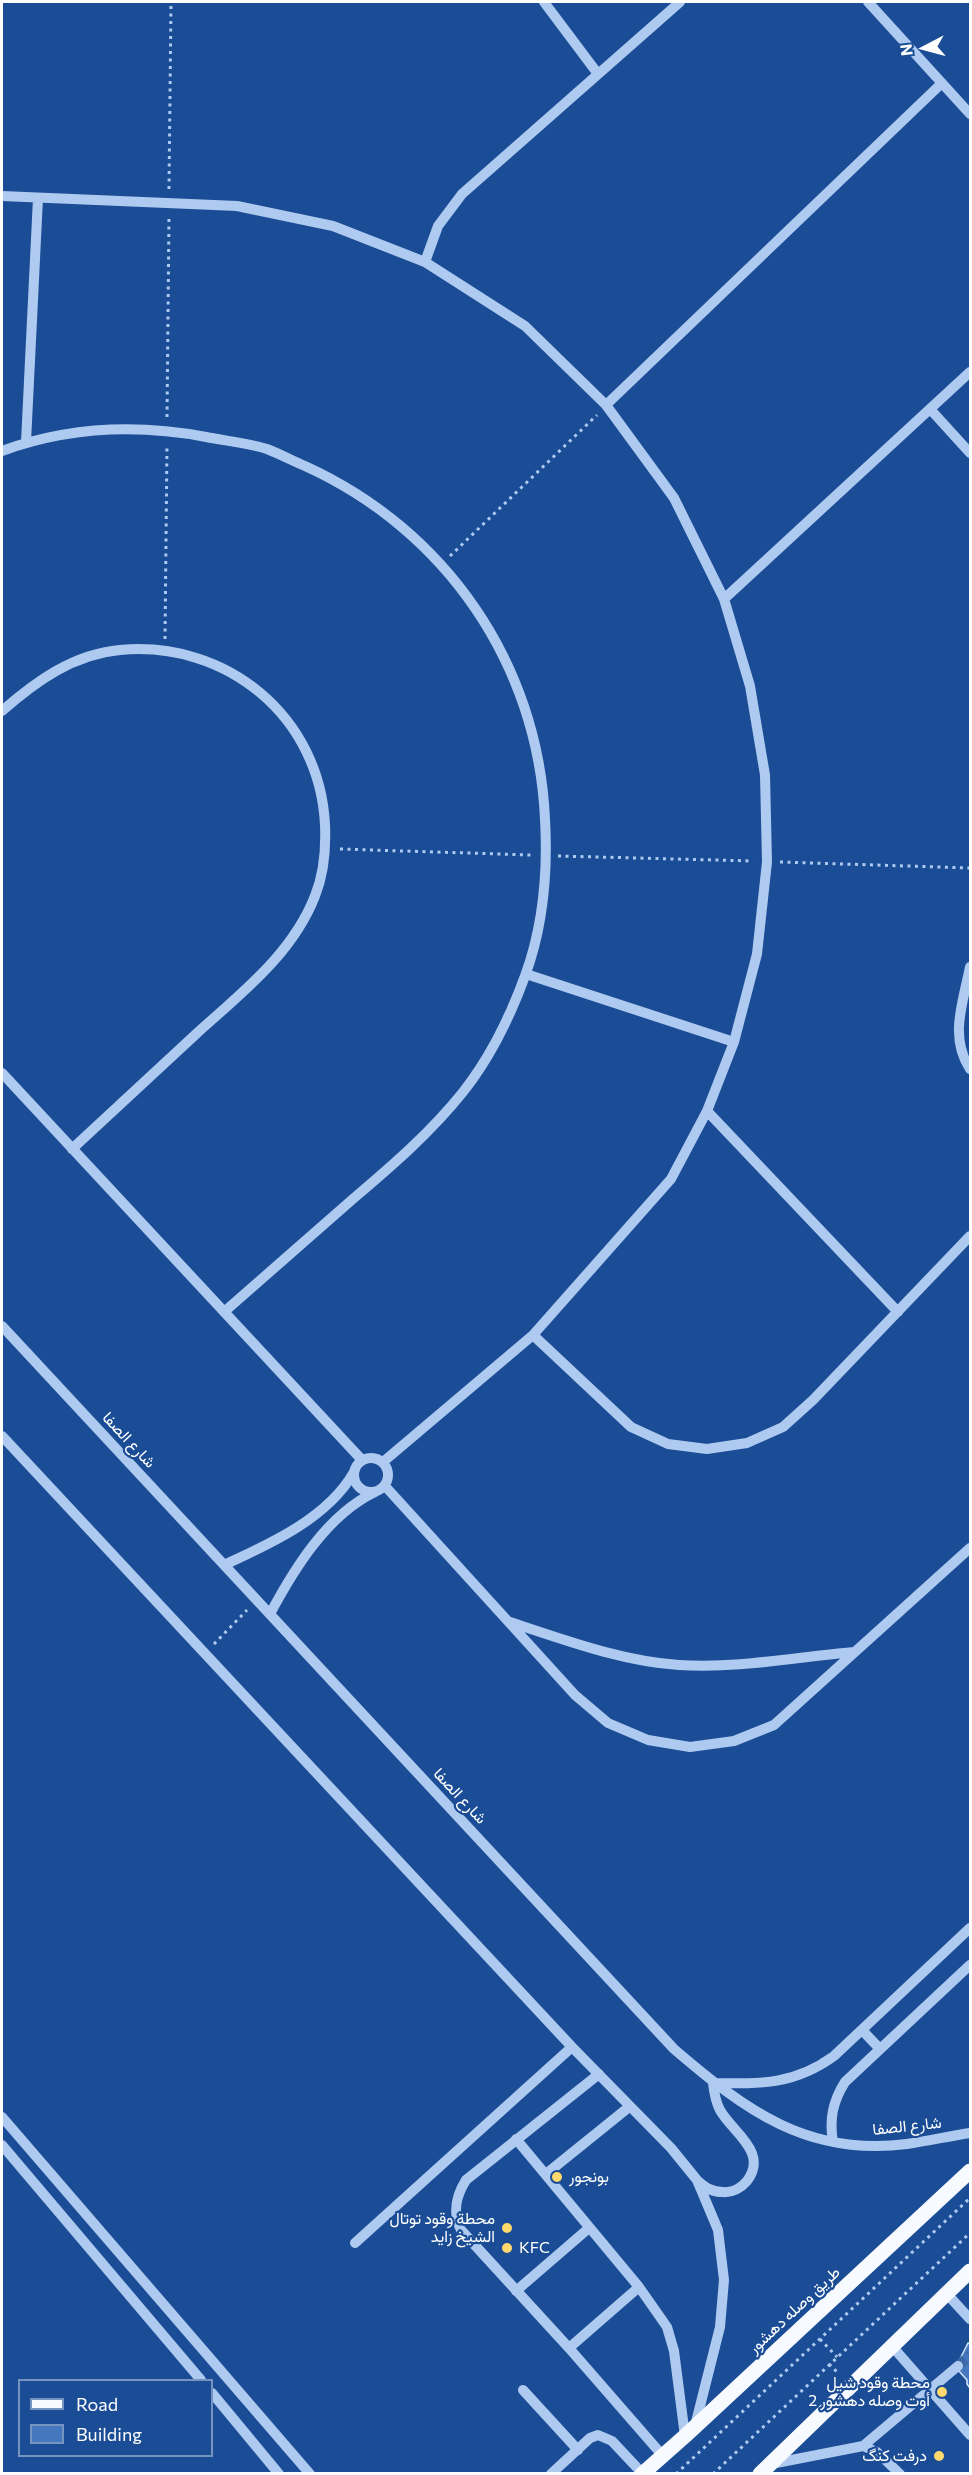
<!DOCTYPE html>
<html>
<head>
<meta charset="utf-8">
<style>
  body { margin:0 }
  #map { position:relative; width:972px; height:2475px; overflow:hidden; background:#1b4d96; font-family:Commissioner,sans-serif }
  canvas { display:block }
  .frame { position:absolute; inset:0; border:3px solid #fff; pointer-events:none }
  .legend { position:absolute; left:18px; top:2379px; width:195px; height:78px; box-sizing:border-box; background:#1b4d96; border:2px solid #7694c0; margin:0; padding:8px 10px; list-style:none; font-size:18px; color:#fff }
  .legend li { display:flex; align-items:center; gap:12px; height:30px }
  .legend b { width:30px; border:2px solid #7694c0 }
  .north { position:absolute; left:894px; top:18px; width:60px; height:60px; -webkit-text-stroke:4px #1b4d96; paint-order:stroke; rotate:264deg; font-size:16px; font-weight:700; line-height:24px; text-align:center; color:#fff }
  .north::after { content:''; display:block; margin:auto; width:21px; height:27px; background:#fff; clip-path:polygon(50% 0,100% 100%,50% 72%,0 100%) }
</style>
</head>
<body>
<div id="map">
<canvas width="972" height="2475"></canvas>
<div class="frame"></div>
<ul class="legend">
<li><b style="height:8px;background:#f7faff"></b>Road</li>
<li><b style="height:16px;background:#4477bd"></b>Building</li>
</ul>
<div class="north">N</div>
</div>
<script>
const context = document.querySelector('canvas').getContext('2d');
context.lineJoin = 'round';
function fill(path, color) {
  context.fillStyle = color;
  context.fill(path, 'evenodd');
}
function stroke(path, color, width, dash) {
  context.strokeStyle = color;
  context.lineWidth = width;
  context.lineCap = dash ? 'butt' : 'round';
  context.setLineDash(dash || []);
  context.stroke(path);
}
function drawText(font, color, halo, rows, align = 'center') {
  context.font = font + ' Commissioner,Vazirmatn,sans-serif';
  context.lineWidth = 4.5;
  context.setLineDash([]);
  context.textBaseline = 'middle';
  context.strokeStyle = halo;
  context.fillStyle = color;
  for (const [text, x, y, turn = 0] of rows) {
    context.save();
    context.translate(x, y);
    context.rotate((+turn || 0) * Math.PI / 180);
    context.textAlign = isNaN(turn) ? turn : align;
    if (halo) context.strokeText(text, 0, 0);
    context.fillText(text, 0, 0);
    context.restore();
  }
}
const building = new Path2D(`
  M 968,2343 L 970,2344 L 970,2388 L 967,2384 L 967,2380 L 958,2370 L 958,2363 Z`);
const minorTunnel = new Path2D(`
  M 958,2366 L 970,2355`);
const path = new Path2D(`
  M 169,189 L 171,2
  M 167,417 L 169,216
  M 450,556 L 597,415
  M 165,639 L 167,444
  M 340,849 L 531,855
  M 558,856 L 753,861
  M 780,862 L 970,868
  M 214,1644 L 247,1610
  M 820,2339 L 837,2357
  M 829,2364 L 839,2374
  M 676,2474 L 970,2198
  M 713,2474 L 970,2233`);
const minor = new Path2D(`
  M 544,2 L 598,74
  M 868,2 L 970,114
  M 2,196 L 237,206 L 333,226 L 425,262 L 525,326 L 606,405 L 674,498 L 724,599 L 750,686 L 765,775 L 767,862 L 757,954 L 734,1042 L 707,1111 L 671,1179 L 533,1335 L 383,1462
  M 425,262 L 438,226 L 462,194 L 680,2
  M 606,405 L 942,83
  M 930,409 L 970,453
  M 26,442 L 38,198
  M 2,451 C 68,427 137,424 206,437 C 226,441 248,443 267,449 C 280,454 293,461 305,466 C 446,530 538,664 545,819 C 548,872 543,927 525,976 C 510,1017 490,1058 463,1092 C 431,1132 393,1165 354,1198 C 311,1236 267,1274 224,1312
  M 724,599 L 970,372
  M 2,711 C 35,682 73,654 120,650 C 227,640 320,717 325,825 C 326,848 324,874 315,896 C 292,955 240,994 195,1035 C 154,1073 113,1111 72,1149
  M 970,967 C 963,1003 949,1037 970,1069
  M 526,974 L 734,1042
  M 2,1073 L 362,1460
  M 707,1111 L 898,1312
  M 2,1326 L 674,2049 C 745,2110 808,2157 907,2144 C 928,2141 950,2136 970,2133
  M 533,1335 L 631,1427 L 668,1444 L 707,1449 L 747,1443 L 783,1427 L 813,1400 L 970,1236
  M 2,1436 L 572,2047 L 671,2148 L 697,2180 L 718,2230 L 724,2280 L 720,2327 L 695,2426
  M354 1475a17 17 0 1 1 34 0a17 17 0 1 1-34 0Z
  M 385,1486 L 575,1695 L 608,1723 L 648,1740 L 690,1747 L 734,1741 L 774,1725 L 970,1548
  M 224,1565 C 270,1544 328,1518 354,1472
  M 270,1614 C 294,1569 327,1515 375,1492
  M 510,1622 C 565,1640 621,1661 679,1665 C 737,1669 796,1657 854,1652
  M 862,2030 L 879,2048
  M 599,2074 L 466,2180 C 456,2196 452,2212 461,2230 L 569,2348 L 663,2456
  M 2,2117 L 310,2474
  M 516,2139 L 639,2287 L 667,2327 L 674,2351 L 685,2436
  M 833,2142 C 829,2119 833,2101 845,2082 L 970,1965
  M 2,2145 L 201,2380
  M 546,2174 L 629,2107
  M 698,2181 C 706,2188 712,2192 723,2192 C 732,2193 741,2188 747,2181 C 769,2152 732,2132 720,2110 C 715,2101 714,2092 713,2083 C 761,2084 794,2085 834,2056 L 970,1928
  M 355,2243 L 572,2047
  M 516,2291 L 589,2228
  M 947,2294 L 970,2319
  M 891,2345 L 970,2435
  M 569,2348 L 639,2287
  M 523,2390 L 578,2450
  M 212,2393 L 279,2474
  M 863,2446 L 958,2366
  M 771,2464 L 863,2446 L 877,2452 L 900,2474
  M 551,2474 L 590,2438 L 598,2435 L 612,2441 L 642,2473`);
const major = new Path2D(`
  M 642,2474 L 685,2436 L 970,2171
  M 760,2474 L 970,2271`);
const markers = [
  [557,2177,6,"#ffd96d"],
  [507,2228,6,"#ffd96d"],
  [507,2248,6,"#ffd96d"],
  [942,2392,6,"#ffd96d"],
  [939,2456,6,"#ffd96d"]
];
const streetNames = [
  ["شارع الصفا",129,1440,47],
  ["شارع الصفا",460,1796,47],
  ["شارع الصفا",907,2126,-6],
  ["طريق وصله دهشور",794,2310,-43]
];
const poiNames = [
  ["بونجور",569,2177,"left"],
  ["محطة وقود توتال",495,2219],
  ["الشيخ زايد",495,2237],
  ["KFC",519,2248,"left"],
  ["محطة وقود شيل",930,2383],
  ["أوت وصله دهشور 2",930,2401],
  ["درفت كنگ",927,2456]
];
fill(building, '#4477bd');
stroke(building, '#d5e5fb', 1.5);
stroke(minorTunnel, '#3d68a6', 10, [10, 5]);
stroke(path, '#afcaf0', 3, [3, 4.5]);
stroke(minor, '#afcaf0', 10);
stroke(major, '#f7faff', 15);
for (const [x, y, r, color] of markers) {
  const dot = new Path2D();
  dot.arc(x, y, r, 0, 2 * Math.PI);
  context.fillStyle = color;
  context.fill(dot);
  stroke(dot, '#1b4d96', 2);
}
drawText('16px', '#fff', '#1b4d96', streetNames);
drawText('16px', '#fff', '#1b4d96', poiNames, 'right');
</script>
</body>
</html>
